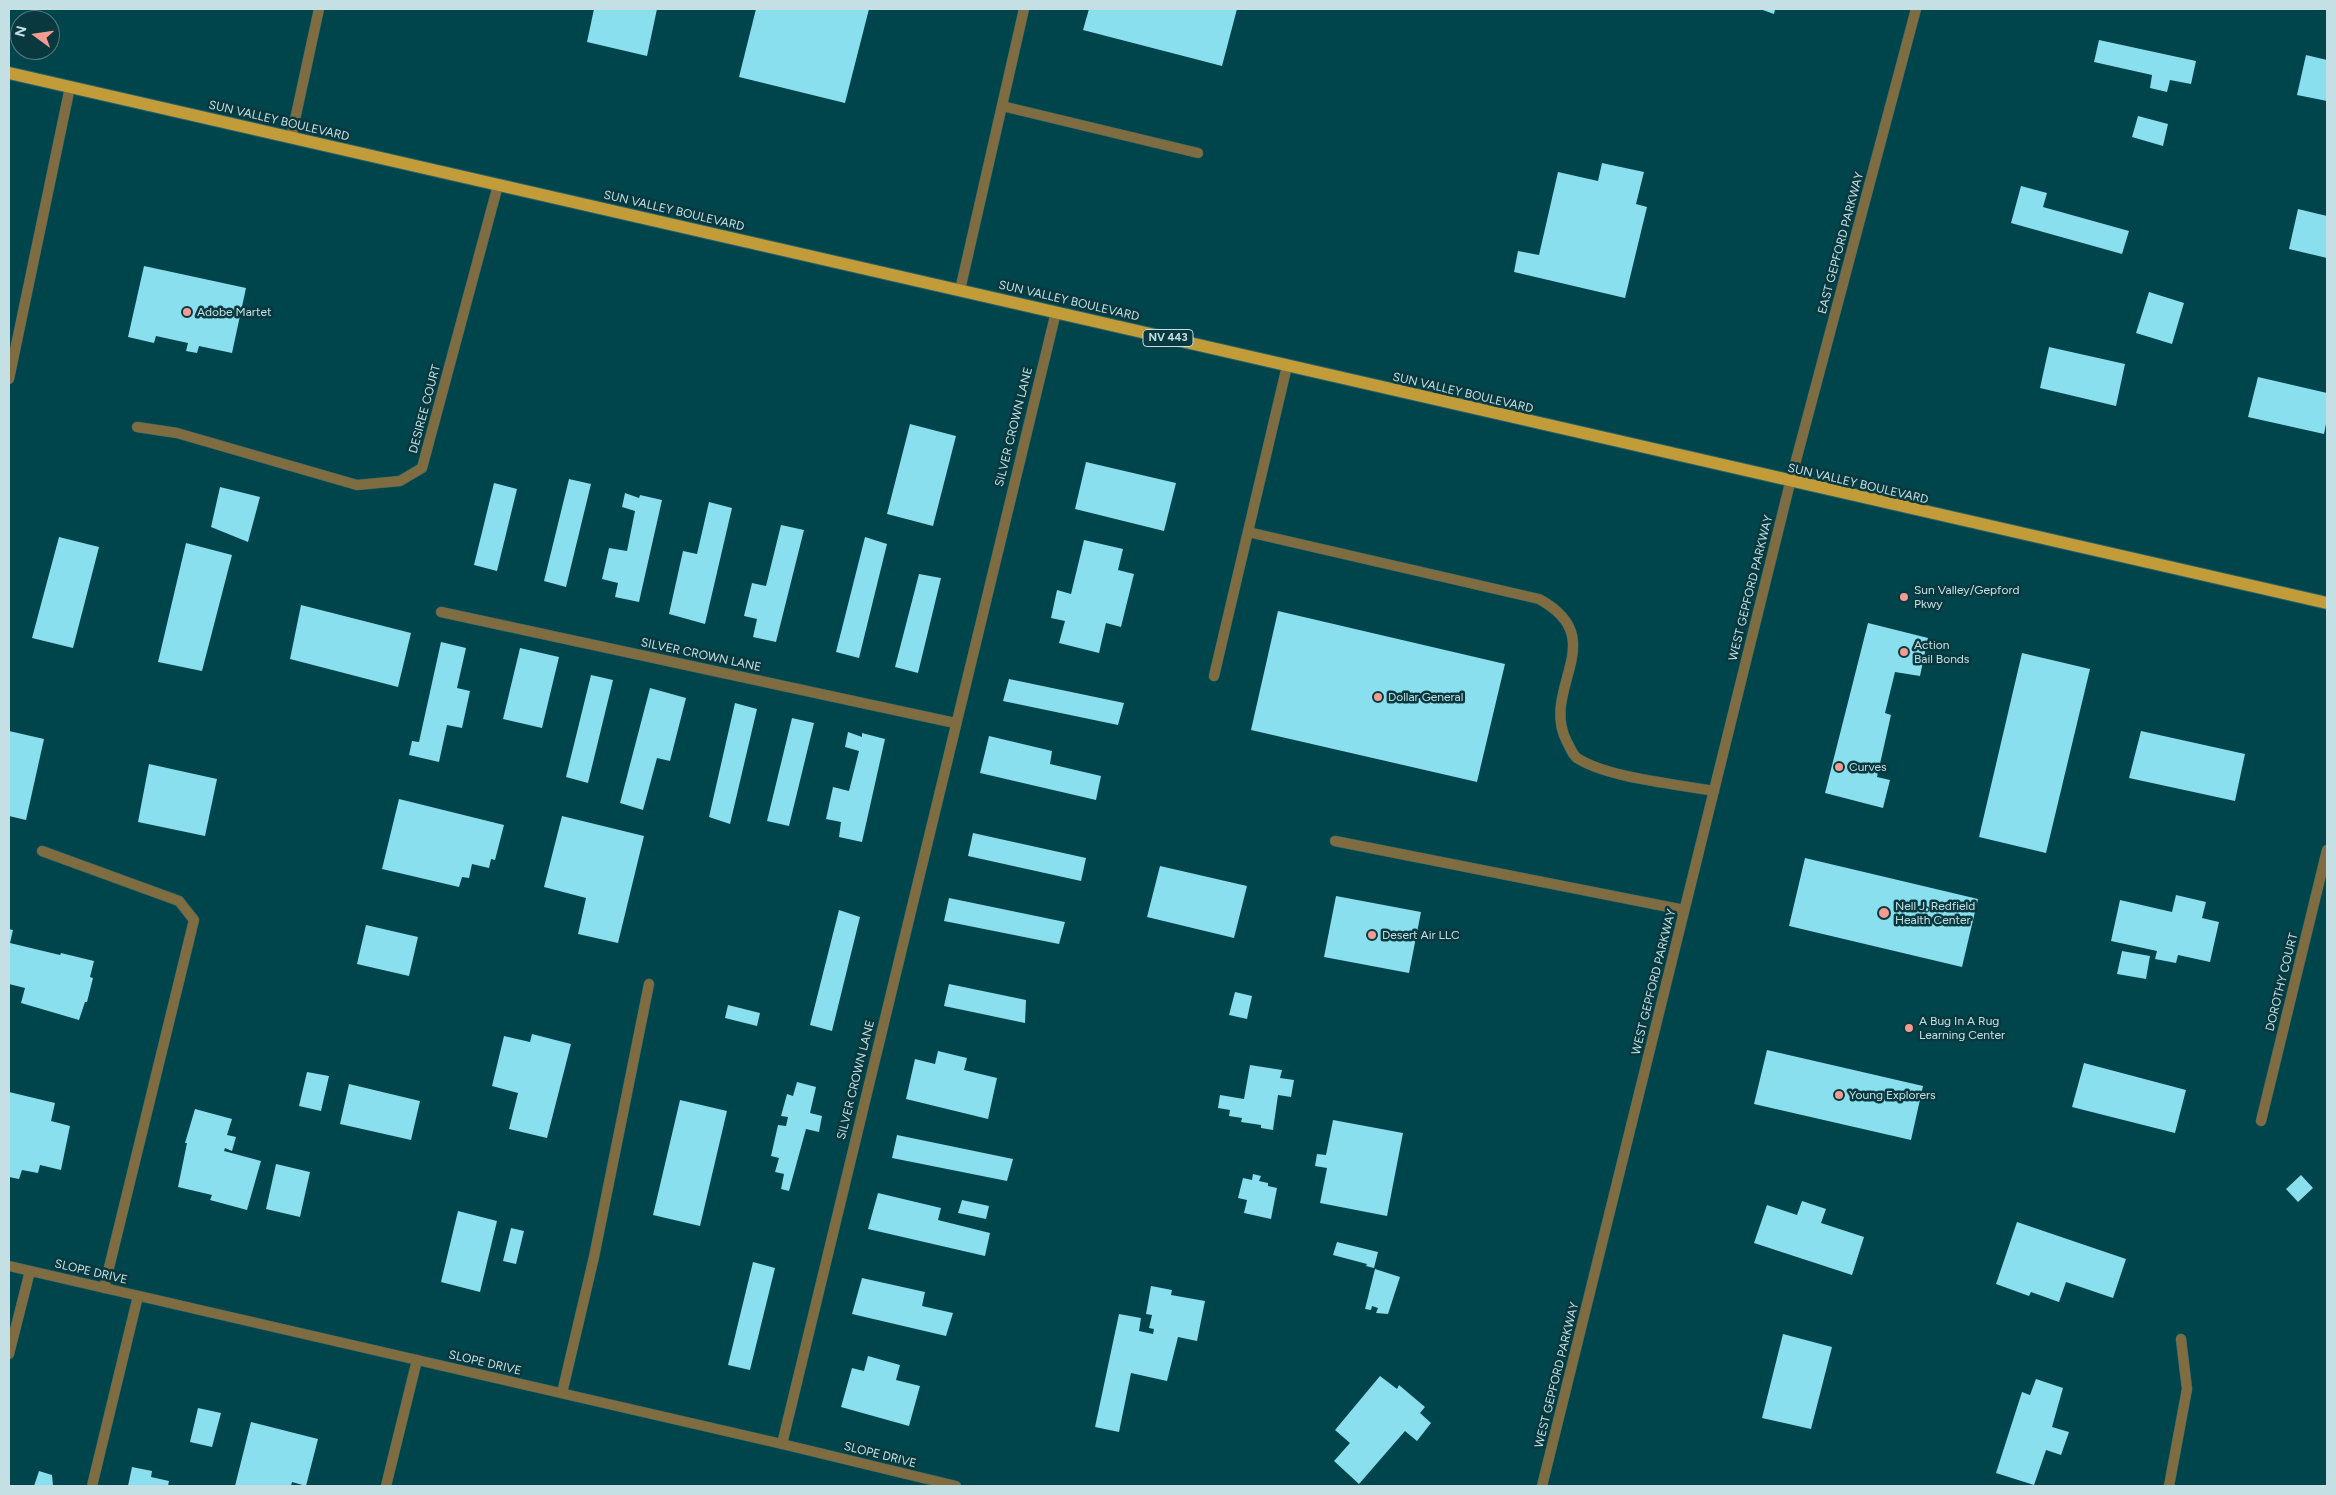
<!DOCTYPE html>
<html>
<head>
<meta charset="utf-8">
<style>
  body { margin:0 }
  #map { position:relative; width:2336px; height:1495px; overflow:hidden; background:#00444c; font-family:Figtree,sans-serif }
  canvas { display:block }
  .frame { position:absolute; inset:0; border:10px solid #c4e0e4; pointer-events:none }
  .north { position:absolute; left:10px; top:10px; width:50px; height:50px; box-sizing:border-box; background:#09383e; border:1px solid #547b80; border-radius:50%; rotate:284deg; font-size:14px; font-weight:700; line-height:20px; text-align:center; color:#c4e0e4 }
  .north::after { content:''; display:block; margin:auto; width:18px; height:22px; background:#f59c90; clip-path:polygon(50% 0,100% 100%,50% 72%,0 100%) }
</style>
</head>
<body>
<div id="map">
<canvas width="2336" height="1495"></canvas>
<div class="frame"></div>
<div class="north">N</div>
</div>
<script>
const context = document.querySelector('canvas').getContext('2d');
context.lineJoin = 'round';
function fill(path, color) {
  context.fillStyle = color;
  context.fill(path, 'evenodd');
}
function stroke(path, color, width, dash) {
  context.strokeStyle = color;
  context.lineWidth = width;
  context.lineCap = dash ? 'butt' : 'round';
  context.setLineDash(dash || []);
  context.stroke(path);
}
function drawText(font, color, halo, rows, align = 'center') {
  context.font = font + ' Figtree,sans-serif';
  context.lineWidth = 5;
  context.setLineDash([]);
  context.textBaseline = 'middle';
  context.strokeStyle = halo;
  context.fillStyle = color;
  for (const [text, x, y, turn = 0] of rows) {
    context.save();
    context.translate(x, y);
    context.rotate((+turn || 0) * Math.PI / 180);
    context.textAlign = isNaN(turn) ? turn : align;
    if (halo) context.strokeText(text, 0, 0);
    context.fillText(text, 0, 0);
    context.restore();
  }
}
const building = new Path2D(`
  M 594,9 L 657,9 L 647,56 L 587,42 Z
  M 756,9 L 869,9 L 845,103 L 739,77 Z
  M 1089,9 L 1237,9 L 1222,66 L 1083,30 Z
  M 1760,9 L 1775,9 L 1774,14 Z
  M 2099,40 L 2196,61 L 2191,84 L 2170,80 L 2167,92 L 2150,88 L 2152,75 L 2094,62 Z
  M 2306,55 L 2327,60 L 2327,101 L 2297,95 Z
  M 2138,116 L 2168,124 L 2163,146 L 2132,137 Z
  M 1602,163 L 1644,172 L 1636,204 L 1647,207 L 1625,298 L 1514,272 L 1518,251 L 1539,255 L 1558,172 L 1598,181 Z
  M 2021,186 L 2047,193 L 2043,207 L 2129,231 L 2122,254 L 2011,223 Z
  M 2298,209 L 2327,216 L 2327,258 L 2289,249 Z
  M 144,266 L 246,288 L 232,353 L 199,346 L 197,353 L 186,351 L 188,343 L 156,336 L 154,343 L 128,337 Z
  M 2149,292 L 2184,303 L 2172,344 L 2136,333 Z
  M 2049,347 L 2125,364 L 2116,406 L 2040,388 Z
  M 2258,377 L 2327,393 L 2327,419 L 2324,434 L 2248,417 Z
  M 910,424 L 956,436 L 933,526 L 887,514 Z
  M 1086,462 L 1176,483 L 1164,531 L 1075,509 Z
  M 569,479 L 591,484 L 566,587 L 544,581 Z
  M 494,483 L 517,489 L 497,571 L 474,565 Z
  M 220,487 L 260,497 L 248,542 L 211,527 Z
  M 625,493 L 639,498 L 640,495 L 662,500 L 639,602 L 615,597 L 618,583 L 602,579 L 609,548 L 627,551 L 635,511 L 622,507 Z
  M 709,502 L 732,508 L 705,624 L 669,614 L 683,551 L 697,554 Z
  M 781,525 L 804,530 L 776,642 L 753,637 L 757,619 L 744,616 L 752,583 L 766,586 Z
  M 59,537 L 99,547 L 73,648 L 32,638 Z
  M 865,537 L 887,544 L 859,658 L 836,652 Z
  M 1084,540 L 1123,549 L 1118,570 L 1134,574 L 1121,627 L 1106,623 L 1099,653 L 1059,643 L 1065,621 L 1051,618 L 1057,590 L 1071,594 Z
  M 186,543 L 232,555 L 202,671 L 158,662 Z
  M 919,574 L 941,578 L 918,673 L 895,667 Z
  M 301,605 L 411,633 L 398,687 L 290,659 Z
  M 1278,611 L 1505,664 L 1477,782 L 1251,730 Z
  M 1868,623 L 1928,638 L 1920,676 L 1895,672 L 1885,713 L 1891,715 L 1877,777 L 1890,780 L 1883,808 L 1825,793 Z
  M 441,642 L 466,648 L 457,688 L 470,691 L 462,728 L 447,725 L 439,762 L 409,755 L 412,741 L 419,742 Z
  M 520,648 L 559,657 L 542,728 L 503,719 Z
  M 2022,653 L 2090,669 L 2046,853 L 1979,837 Z
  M 591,675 L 613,680 L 588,783 L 566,777 Z
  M 1009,679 L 1124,703 L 1118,725 L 1003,701 Z
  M 650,688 L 686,698 L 670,761 L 657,758 L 643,810 L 620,803 Z
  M 735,703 L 757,709 L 730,824 L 709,817 Z
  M 792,718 L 814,723 L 789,826 L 767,821 Z
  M 9,731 L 44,739 L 26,820 L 9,816 Z
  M 2141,731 L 2245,754 L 2235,801 L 2129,778 Z
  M 848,732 L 862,737 L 862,733 L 885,739 L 862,842 L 839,837 L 841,822 L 826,819 L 833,787 L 849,791 L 859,751 L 845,747 Z
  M 989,736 L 1052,751 L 1050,764 L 1101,776 L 1096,800 L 980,773 Z
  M 149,764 L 217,779 L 205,836 L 138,822 Z
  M 399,799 L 504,825 L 495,860 L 491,859 L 489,868 L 472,864 L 469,878 L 462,877 L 459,887 L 382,869 Z
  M 562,816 L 644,836 L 618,943 L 578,934 L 586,898 L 544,887 Z
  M 973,833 L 1086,858 L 1081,881 L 968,856 Z
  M 1805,858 L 1978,899 L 1962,967 L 1789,926 Z
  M 1160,866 L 1247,886 L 1234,938 L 1147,917 Z
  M 2176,895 L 2206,902 L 2202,918 L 2219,922 L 2210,962 L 2178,955 L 2176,963 L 2155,959 L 2157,951 L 2111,941 L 2120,900 L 2172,912 Z
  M 1336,896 L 1421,912 L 1409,973 L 1324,957 Z
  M 949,898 L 1065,922 L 1059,944 L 944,921 Z
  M 839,910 L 860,917 L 832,1031 L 810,1025 Z
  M 366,925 L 418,937 L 409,976 L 357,964 Z
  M 9,929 L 13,930 L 10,943 L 60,955 L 61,953 L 94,961 L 90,977 L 93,978 L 87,1002 L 85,1002 L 79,1020 L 21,1003 L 25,988 L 9,984 Z
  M 2122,951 L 2150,956 L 2146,979 L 2117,974 Z
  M 949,984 L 1026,1000 L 1025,1023 L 944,1006 Z
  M 1235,992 L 1252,996 L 1247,1019 L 1229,1015 Z
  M 728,1005 L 760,1013 L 757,1026 L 725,1018 Z
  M 532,1034 L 571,1044 L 547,1138 L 509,1129 L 518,1093 L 492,1086 L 504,1036 L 530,1042 Z
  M 1767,1050 L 1923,1086 L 1911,1140 L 1754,1104 Z
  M 938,1051 L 967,1058 L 964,1070 L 997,1078 L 988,1119 L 906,1099 L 915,1059 L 935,1064 Z
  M 2084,1063 L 2186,1090 L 2175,1133 L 2072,1107 Z
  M 1250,1065 L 1282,1070 L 1280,1078 L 1294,1080 L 1291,1097 L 1278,1095 L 1273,1130 L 1261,1128 L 1261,1125 L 1241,1122 L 1242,1118 L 1229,1116 L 1230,1110 L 1218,1108 L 1220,1095 L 1244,1099 Z
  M 307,1072 L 329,1076 L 321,1111 L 299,1106 Z
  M 797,1082 L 816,1087 L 810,1113 L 822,1116 L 819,1132 L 806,1129 L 789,1191 L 781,1189 L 784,1174 L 775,1172 L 779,1158 L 771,1156 L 778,1125 L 786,1126 L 788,1117 L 781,1116 L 787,1094 L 793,1096 Z
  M 349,1084 L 420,1101 L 411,1140 L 340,1124 Z
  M 9,1092 L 55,1103 L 51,1121 L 70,1126 L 61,1170 L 40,1165 L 38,1173 L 22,1170 L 19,1179 L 9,1177 Z
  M 680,1100 L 727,1111 L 700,1226 L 653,1215 Z
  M 195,1109 L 232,1119 L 227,1135 L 236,1137 L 232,1151 L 225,1148 L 224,1151 L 261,1161 L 247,1210 L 210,1200 L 212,1195 L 178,1187 L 187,1143 L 185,1143 Z
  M 1333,1120 L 1403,1133 L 1387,1216 L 1320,1203 L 1327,1168 L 1315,1166 L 1317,1154 L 1326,1155 Z
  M 897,1135 L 1013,1159 L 1007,1181 L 892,1158 Z
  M 276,1164 L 310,1172 L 300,1217 L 266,1209 Z
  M 1253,1174 L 1261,1176 L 1259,1181 L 1268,1183 L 1268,1186 L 1277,1188 L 1271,1219 L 1244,1213 L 1247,1200 L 1238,1198 L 1243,1178 L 1252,1180 Z
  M 2301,1175 L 2313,1188 L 2298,1202 L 2286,1189 Z
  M 878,1193 L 941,1208 L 938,1220 L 990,1233 L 985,1256 L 868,1229 Z
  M 962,1200 L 989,1206 L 986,1219 L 958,1213 Z
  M 1802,1201 L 1826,1209 L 1821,1223 L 1864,1237 L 1852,1275 L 1754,1243 L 1767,1205 L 1797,1215 Z
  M 458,1211 L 497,1221 L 480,1292 L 441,1282 Z
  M 2017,1222 L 2126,1259 L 2113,1298 L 2066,1282 L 2059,1302 L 2031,1292 L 2029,1296 L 1996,1284 Z
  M 511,1228 L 524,1231 L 516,1264 L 503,1261 Z
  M 1337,1242 L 1378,1252 L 1374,1268 L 1366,1266 L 1367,1264 L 1333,1255 Z
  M 753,1262 L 775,1268 L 750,1370 L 728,1365 Z
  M 1375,1269 L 1400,1277 L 1388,1314 L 1376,1313 L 1378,1308 L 1372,1306 L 1371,1310 L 1365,1309 Z
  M 862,1278 L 925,1292 L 922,1306 L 953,1313 L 946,1336 L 852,1314 Z
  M 1151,1286 L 1172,1290 L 1171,1295 L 1205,1301 L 1197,1341 L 1178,1337 L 1167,1381 L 1131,1373 L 1119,1432 L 1095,1427 L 1119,1314 L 1141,1318 L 1139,1331 L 1153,1334 L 1154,1329 L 1149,1328 L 1152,1315 L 1146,1314 Z
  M 1783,1334 L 1832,1347 L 1811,1429 L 1762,1418 Z
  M 868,1356 L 900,1365 L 896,1380 L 920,1386 L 909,1426 L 841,1407 L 852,1368 L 864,1371 Z
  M 1380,1376 L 1397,1389 L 1399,1385 L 1425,1407 L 1420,1413 L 1431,1423 L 1417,1441 L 1405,1431 L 1359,1484 L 1334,1461 L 1350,1443 L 1335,1430 Z
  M 2036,1379 L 2063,1388 L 2052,1427 L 2069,1432 L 2061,1455 L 2046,1450 L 2034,1485 L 1996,1473 L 2022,1392 L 2030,1395 Z
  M 198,1408 L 221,1413 L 212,1447 L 190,1442 Z
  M 251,1422 L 318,1439 L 306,1486 L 292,1482 L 291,1486 L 235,1486 Z
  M 132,1467 L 152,1471 L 151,1477 L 169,1481 L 168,1486 L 128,1486 Z
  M 39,1471 L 52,1475 L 53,1486 L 34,1486 Z`);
const lane = new Path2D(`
  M 1002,106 L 1198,153
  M 291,138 L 319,9
  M 960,290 L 1024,9
  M 9,379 L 70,87
  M 137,427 L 177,433 L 357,485 L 400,481 L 422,468 L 498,185
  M 1248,532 L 1539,599 C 1613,639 1539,689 1567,742 C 1570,747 1572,754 1577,758 C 1608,778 1676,784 1714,791
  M 441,612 L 955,723
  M 1214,676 L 1287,366
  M 1335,841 L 1684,910
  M 42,851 L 179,901 L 194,920 L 104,1288
  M 9,1354 L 30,1271
  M 562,1393 L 594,1257 L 649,984
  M 782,1444 L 1056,312
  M 92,1486 L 138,1296
  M 386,1486 L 417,1360
  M 2169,1486 L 2187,1389 L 2181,1339`);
const street = new Path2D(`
  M 2261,1121 L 2327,850
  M 9,1266 L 782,1444 L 956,1486
  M 1542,1486 L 1790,483 L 1916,9`);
const primary = new Path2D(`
  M 9,73 C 782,250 1554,429 2327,603`);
const markers = [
  [187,312,5,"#f59c90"],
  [1904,597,5,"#f59c90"],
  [1904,652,5,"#f59c90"],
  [1378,697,5,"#f59c90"],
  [1839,767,5,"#f59c90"],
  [1884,913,6,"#f59c90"],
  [1372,935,5,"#f59c90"],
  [1909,1028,5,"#f59c90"],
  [1839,1095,5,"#f59c90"]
];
const shields = [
  [1168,338,50]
];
const shieldNames = [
  ["NV 443",1168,338]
];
const streetNames = [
  ["SUN VALLEY BOULEVARD",279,121,13],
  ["SUN VALLEY BOULEVARD",674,211,13],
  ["EAST GEPFORD PARKWAY",1841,243,-75],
  ["SUN VALLEY BOULEVARD",1069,301,13],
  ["SUN VALLEY BOULEVARD",1463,393,13],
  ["DESIREE COURT",425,409,-75],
  ["SILVER CROWN LANE",1014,427,-76],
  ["SUN VALLEY BOULEVARD",1858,484,13],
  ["WEST GEPFORD PARKWAY",1751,588,-76],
  ["SILVER CROWN LANE",701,655,12],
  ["WEST GEPFORD PARKWAY",1654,982,-76],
  ["DOROTHY COURT",2282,982,-76],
  ["SILVER CROWN LANE",856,1080,-76],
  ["SLOPE DRIVE",91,1272,13],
  ["SLOPE DRIVE",485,1363,13],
  ["WEST GEPFORD PARKWAY",1557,1375,-76],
  ["SLOPE DRIVE",880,1455,14]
];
const poiNames = [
  ["Adobe Martet",197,312],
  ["Sun Valley/Gepford",1914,590],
  ["Pkwy",1914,604],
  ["Action",1914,645],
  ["Bail Bonds",1914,659],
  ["Dollar General",1388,697],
  ["Curves",1849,767],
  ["Nell J. Redfield",1895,906],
  ["Health Center",1895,920],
  ["Desert Air LLC",1382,935],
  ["A Bug In A Rug",1919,1021],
  ["Learning Center",1919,1035],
  ["Young Explorers",1849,1095]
];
fill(building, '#89dfed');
stroke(lane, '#27636a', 11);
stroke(street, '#27636a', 11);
stroke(primary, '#27636a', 14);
stroke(lane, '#7f6d41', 10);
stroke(street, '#7f6d41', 10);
stroke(primary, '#c19c38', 12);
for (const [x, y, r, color] of markers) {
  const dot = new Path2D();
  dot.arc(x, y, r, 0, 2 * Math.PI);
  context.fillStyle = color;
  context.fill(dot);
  stroke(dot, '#09383e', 2);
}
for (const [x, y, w] of shields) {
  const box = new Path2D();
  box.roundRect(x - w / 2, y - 8.5, w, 17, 4);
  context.fillStyle = '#09383e';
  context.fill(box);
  stroke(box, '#c4e0e4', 1);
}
drawText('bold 11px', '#c4e0e4', null, shieldNames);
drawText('12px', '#c4e0e4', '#09383e', streetNames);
drawText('12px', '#c4e0e4', '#09383e', poiNames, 'left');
</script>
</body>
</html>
